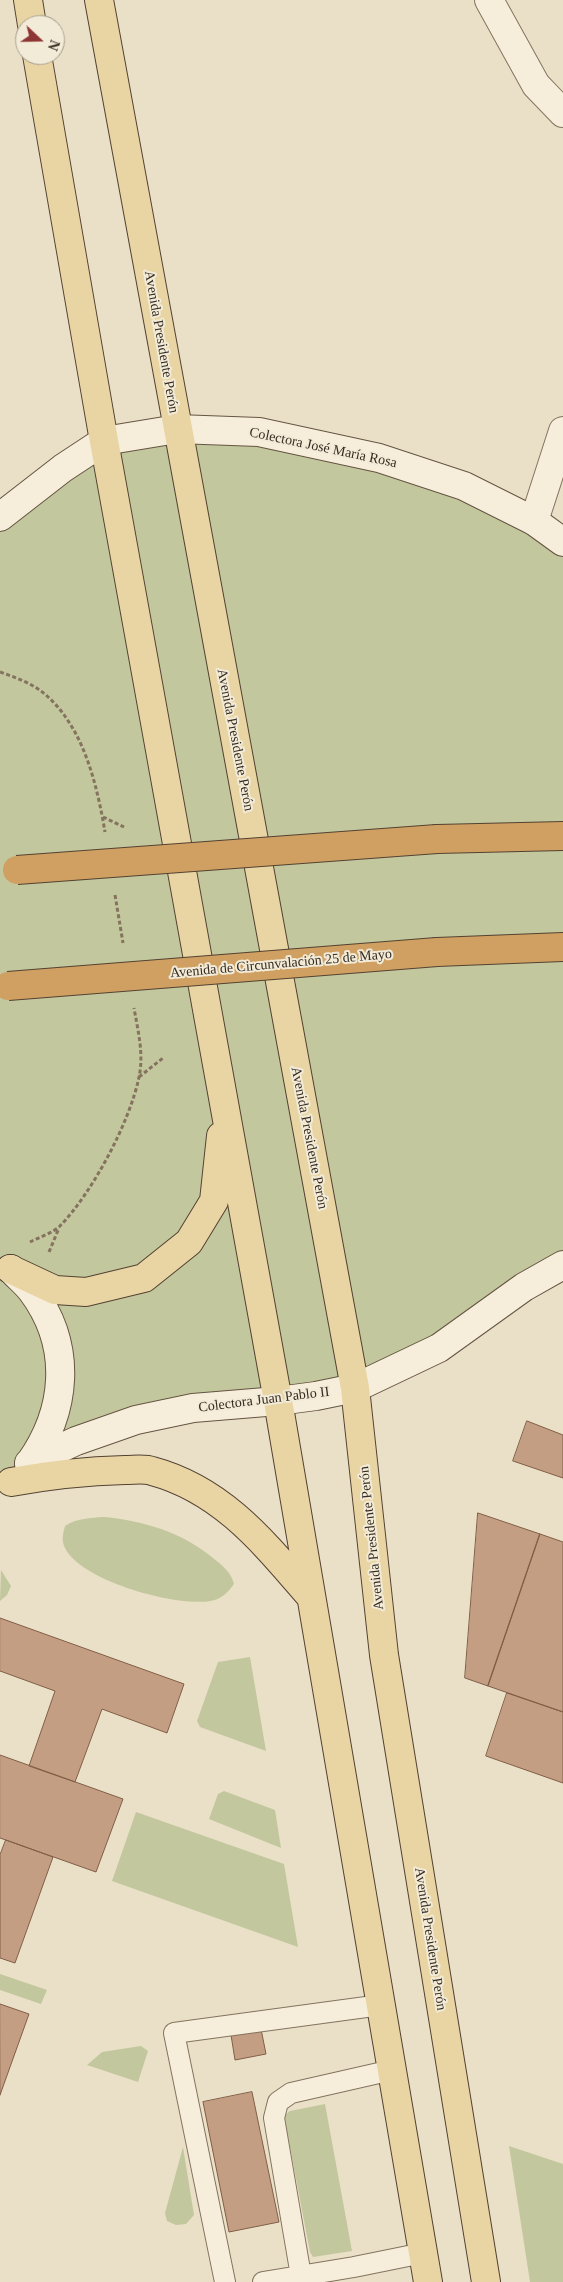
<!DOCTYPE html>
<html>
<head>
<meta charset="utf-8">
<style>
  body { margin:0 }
  #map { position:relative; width:563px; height:2282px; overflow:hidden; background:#eae0c8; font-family:"Times New Roman",serif }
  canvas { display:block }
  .north { position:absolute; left:15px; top:15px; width:50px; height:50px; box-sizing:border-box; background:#f2ebd7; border:1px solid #a79e8e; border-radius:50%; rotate:111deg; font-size:14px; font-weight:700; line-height:20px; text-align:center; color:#362b21 }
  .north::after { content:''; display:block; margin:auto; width:18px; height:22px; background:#8e3535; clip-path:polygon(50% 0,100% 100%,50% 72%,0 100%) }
</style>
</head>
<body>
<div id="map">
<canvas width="563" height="2282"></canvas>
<div class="north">N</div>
</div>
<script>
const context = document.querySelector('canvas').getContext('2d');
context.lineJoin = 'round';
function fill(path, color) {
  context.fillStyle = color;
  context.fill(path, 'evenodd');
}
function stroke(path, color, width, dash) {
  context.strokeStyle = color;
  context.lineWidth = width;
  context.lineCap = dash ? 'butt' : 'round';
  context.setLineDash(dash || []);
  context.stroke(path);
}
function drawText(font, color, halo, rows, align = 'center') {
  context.font = font + ' "Times New Roman",serif';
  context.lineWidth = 4;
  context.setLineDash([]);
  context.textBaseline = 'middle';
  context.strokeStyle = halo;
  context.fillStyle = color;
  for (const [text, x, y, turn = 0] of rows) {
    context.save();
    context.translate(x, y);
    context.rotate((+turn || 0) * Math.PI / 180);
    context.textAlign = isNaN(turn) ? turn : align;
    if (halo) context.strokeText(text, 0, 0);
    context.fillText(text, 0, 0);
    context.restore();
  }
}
const green = new Path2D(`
  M 177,429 L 379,458 L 563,542 L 563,1265 L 403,1364 L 136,1420 L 0,1490 L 0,517 L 63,468 Z
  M 104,1517 C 144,1521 182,1532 213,1558 C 222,1565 231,1572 234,1584 C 228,1592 221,1600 210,1601 C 176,1607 81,1581 65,1548 C 61,1540 63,1534 65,1526 C 77,1518 90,1518 104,1517 Z
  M 1,1570 L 11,1586 L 7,1595 L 0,1601 Z
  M 250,1657 L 266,1751 L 200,1727 L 197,1721 L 218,1662 Z
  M 224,1791 L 275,1810 L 281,1848 L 209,1819 L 218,1794 Z
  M 136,1812 L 284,1864 L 298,1947 L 112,1881 Z
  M 0,1974 L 47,1990 L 41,2004 L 0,1990 Z
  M 141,2046 L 148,2051 L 138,2082 L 87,2065 L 102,2052 Z
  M 325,2104 L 352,2251 L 313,2257 L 310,2252 L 285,2121 L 285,2115 L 290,2111 Z
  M 509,2146 L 563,2164 L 563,2282 L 530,2282 Z
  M 183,2147 L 194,2215 L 186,2224 L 176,2225 L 167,2221 L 165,2213 Z`);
const building = new Path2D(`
  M 527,1421 L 563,1435 L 563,1478 L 513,1461 Z
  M 478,1513 L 540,1534 L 488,1686 L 465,1678 Z
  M 540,1534 L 563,1542 L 563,1712 L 488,1686 Z
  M 0,1618 L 184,1684 L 167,1733 L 102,1709 L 75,1782 L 29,1766 L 55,1691 L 0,1671 Z
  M 507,1693 L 563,1712 L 563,1783 L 486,1756 Z
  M 0,1755 L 123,1799 L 96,1872 L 0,1838 Z
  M 6,1840 L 53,1857 L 15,1963 L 0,1958 L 0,1855 Z
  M 0,2004 L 29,2014 L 0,2095 Z
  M 261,2029 L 266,2054 L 235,2060 L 231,2035 Z
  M 252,2092 L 279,2222 L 229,2232 L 203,2102 Z`);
const path = new Path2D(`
  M 0,672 C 17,678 34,684 47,696 C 84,729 97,785 105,832
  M 103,817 L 124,827
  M 115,895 L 123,943
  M 139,1077 L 163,1058
  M 30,1242 C 39,1237 53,1233 60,1226 C 92,1193 130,1122 139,1077 C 144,1054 138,1031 134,1008
  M 49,1252 L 59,1228`);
const service = new Path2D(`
  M 301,2276 L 274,2118 L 278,2102 L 291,2093 L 392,2070
  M 225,2282 L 174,2033 L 381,2005
  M 263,2282 L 354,2267 L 423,2253`);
const minor = new Path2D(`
  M 489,0 L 536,85 L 563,113
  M 534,521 L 563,431`);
const secondary = new Path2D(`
  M 0,517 L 63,468 L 104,441 L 177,429 L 259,432 L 379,458 L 464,486 L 534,521 L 563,542
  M 11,1269 C 18,1277 26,1283 32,1291 C 73,1346 67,1411 29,1464
  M 29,1463 L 76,1441 L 136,1420 L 193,1408 L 278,1401 L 316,1396 L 355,1388 L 439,1348 L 524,1287 L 563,1265`);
const primary = new Path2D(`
  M 28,0 L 32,25
  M 99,0 L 355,1388 L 384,1655 L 486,2282
  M 37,55 L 104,441 L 278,1401 L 428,2282
  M 10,1269 L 55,1290 L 86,1292 L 144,1278 L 189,1242 L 214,1201 L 221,1136
  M 11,1482 C 49,1475 87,1471 125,1470 C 134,1470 144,1468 152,1471 C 223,1490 265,1544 311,1597`);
const motorway = new Path2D(`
  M 437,839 L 563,836
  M 437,952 L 563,947`);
const motorwayBridge = new Path2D(`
  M 17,870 L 437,839
  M 8,986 L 437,952`);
const streetNames = [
  ["Avenida Presidente Perón",161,342,80],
  ["Colectora José María Rosa",323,448,12],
  ["Avenida Presidente Perón",235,740,79],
  ["Avenida de Circunvalación 25 de Mayo",281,964,-5],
  ["Avenida Presidente Perón",309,1138,79],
  ["Colectora Juan Pablo II",264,1400,-7],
  ["Avenida Presidente Perón",372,1538,-96],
  ["Avenida Presidente Perón",430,1939,81]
];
fill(green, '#c2c79d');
fill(building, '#c49e82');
stroke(building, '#815e47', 1);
stroke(service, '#84735f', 22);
stroke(minor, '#84735f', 30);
stroke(secondary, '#665442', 30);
stroke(primary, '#534232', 30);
stroke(motorway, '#534232', 30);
stroke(path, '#84735f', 3, [4, 2.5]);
stroke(service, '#f6eedb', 20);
stroke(minor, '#f6eedb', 28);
stroke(secondary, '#f6eedb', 28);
stroke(primary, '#e9d4a4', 28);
stroke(motorway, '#d0a062', 28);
stroke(motorwayBridge, '#534232', 30, []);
stroke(motorwayBridge, '#d0a062', 28);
drawText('14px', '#362b21', '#f2ebd7', streetNames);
</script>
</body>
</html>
